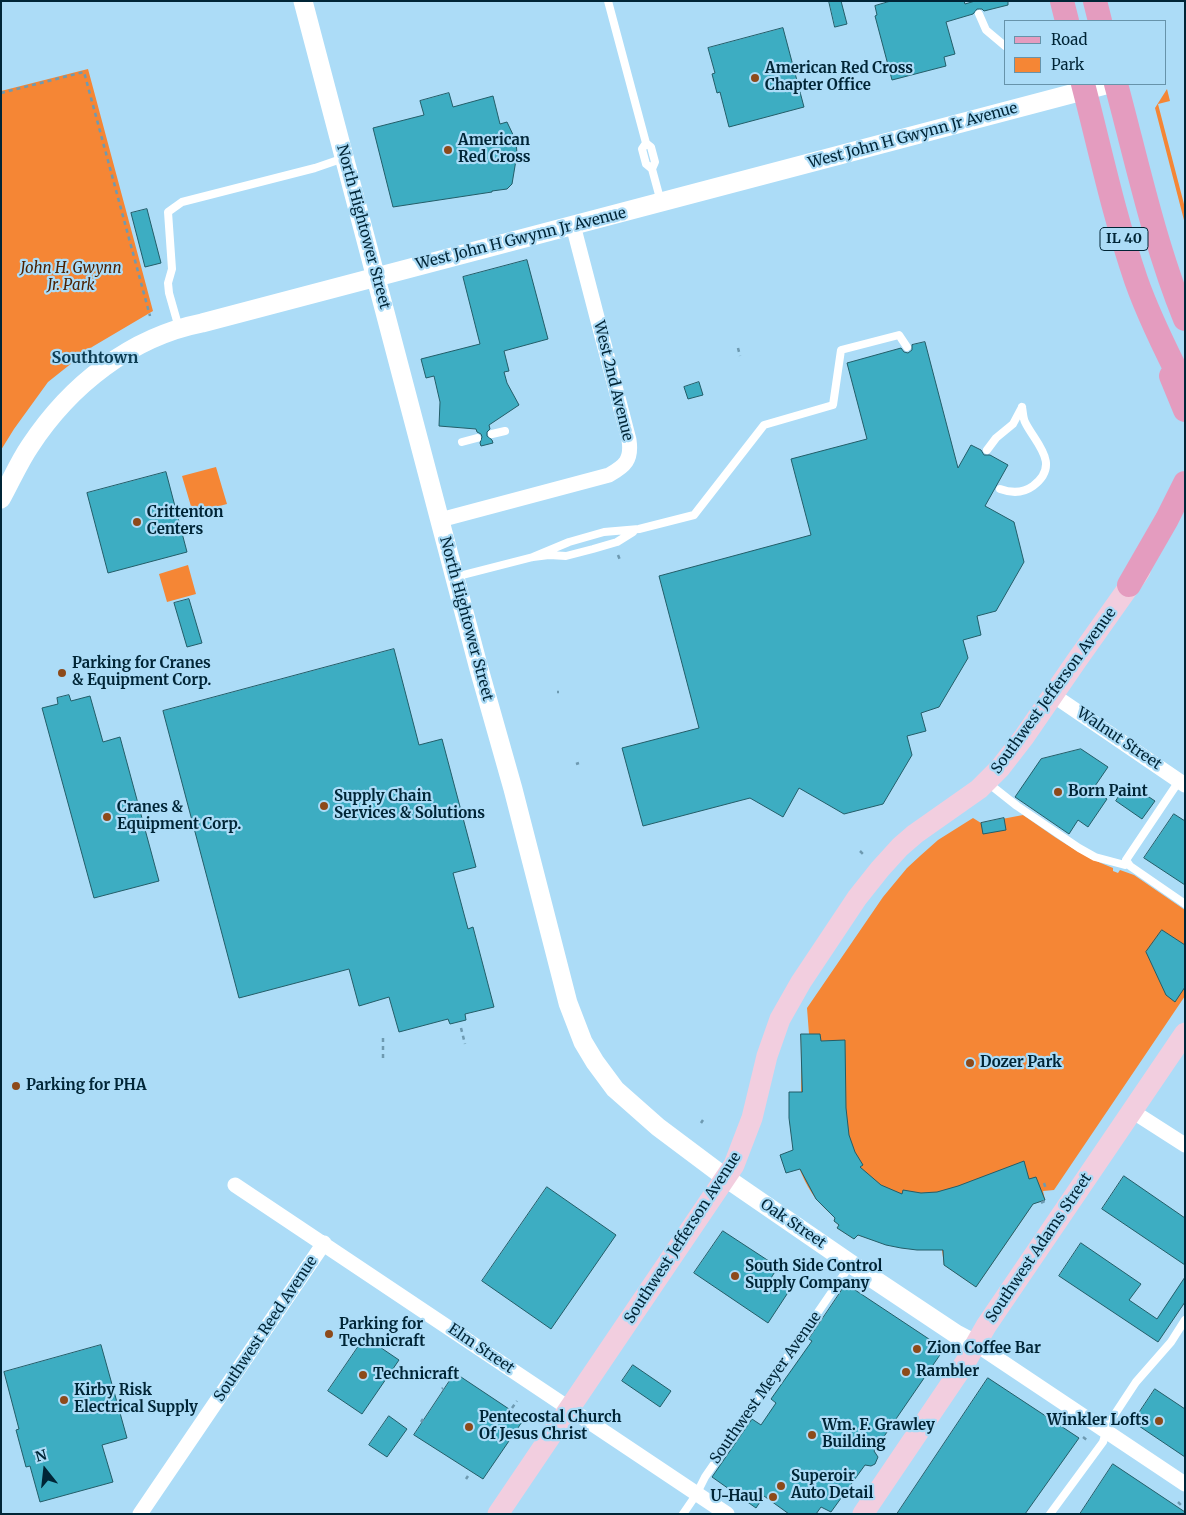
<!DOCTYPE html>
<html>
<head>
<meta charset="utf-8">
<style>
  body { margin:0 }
  #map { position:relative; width:1186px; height:1515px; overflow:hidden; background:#acdcf7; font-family:Merriweather,serif }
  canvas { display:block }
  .frame { position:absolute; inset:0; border:2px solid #002536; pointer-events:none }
  .legend { position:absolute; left:1004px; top:20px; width:162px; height:65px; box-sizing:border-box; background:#acdcf7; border:1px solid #6793aa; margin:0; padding:6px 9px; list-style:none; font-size:15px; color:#002536 }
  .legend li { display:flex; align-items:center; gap:10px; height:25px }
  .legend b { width:25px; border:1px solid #6793aa }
  .north { position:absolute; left:20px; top:1445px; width:50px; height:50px; -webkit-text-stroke:4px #acdcf7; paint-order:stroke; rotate:344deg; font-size:14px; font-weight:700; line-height:20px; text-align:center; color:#002536 }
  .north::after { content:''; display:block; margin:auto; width:18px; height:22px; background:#002536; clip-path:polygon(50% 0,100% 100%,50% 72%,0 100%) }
</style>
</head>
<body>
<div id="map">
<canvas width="1186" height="1515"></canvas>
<div class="frame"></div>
<ul class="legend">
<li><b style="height:6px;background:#e49cbf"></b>Road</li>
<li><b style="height:14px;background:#f58635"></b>Park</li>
</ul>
<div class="north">N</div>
</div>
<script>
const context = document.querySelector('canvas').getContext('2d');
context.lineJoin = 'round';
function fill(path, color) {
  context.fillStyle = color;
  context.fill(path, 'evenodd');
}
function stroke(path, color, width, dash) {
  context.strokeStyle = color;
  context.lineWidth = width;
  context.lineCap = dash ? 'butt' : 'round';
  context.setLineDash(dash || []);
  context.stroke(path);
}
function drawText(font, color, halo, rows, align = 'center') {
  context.font = font + ' Merriweather,serif';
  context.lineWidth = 4.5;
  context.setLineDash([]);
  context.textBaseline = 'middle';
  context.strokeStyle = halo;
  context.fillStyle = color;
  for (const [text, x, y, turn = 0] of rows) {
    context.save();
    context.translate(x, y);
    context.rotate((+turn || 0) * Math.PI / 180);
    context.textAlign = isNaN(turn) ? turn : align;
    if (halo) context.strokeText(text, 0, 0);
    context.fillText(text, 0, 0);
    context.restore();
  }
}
const green = new Path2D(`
  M 88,69 L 153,311 L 92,347 L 48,382 L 14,429 L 1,450 L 1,91 Z
  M 1167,89 L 1170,101 L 1158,104 L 1185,208 L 1185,224 L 1155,108 Z
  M 216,467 L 227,504 L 193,513 L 182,476 Z
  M 188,565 L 196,594 L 167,602 L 159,574 Z
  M 1023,815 C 1052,835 1080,856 1113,868 L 1113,871 L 1118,873 L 1120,870 L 1134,875 L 1185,910 L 1185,996 L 1054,1190 L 1043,1191 L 1045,1200 L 1027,1206 L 1029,1210 L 976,1287 L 944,1265 L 942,1250 C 909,1250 889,1246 858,1235 L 854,1239 L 837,1228 L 839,1225 L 834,1221 L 835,1218 C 829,1212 822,1206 816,1199 C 792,1166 789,1131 789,1092 L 801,1092 L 801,1034 L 809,1034 L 807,1008 L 883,897 L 907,868 L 920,856 L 938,840 L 973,818 L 981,823 Z`);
const building = new Path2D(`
  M 829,1 L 841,1 L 847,24 L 835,27 Z
  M 891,1 L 964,1 L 965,4 L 975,1 L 1008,1 L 1008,5 L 984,11 L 982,9 L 977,9 L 973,14 L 946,22 L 955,54 L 944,57 L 946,66 L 892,80 L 875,16 L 877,15 L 875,6 Z
  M 783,28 L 804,107 L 729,127 L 720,92 L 717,93 L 712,74 L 715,73 L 708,48 Z
  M 449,93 L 453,107 L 493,96 L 500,124 L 507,122 L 516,141 L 517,154 L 512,184 L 507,189 L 492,191 L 492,192 L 393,207 L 373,128 L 424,115 L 420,101 Z
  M 147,209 L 161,263 L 145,267 L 131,213 Z
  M 527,260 L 548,339 L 504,351 L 509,371 L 504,372 L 507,383 L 519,405 L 489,425 L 490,429 L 487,432 L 487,436 L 492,440 L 493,443 L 481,446 L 480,443 L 482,437 L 481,434 L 477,432 L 476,429 L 439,426 L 440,402 L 434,376 L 426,378 L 421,359 L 480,344 L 463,277 Z
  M 925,342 L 958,468 L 971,445 L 981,450 L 984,455 L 990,455 L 1008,465 L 985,506 L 1014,522 L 1024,562 L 996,611 L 977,616 L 981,635 L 963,640 L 968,658 L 939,707 L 921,713 L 926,731 L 907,736 L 912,755 L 883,804 L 844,814 L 799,788 L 783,817 L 750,798 L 643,826 L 622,748 L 699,728 L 659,576 L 811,535 L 791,459 L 867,439 L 847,363 L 901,348 L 904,352 L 908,353 L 912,350 L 912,345 Z
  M 699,382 L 703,395 L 688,399 L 684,387 Z
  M 166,472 L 187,552 L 108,573 L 87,493 Z
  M 189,599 L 202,643 L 187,647 L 174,603 Z
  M 394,649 L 419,745 L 442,739 L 476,867 L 453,873 L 468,929 L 473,927 L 494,1007 L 465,1014 L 466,1020 L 450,1024 L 448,1019 L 399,1032 L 389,997 L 359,1006 L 349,969 L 239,998 L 163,711 Z
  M 69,695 L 71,701 L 90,696 L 103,742 L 120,737 L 159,881 L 94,898 L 42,708 L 58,704 L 57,698 Z
  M 1081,749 L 1108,767 L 1095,786 L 1097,788 L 1095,791 L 1107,799 L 1088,827 L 1078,820 L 1069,834 L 1015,797 L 1041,759 Z
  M 1128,783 L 1155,801 L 1142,819 L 1116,801 Z
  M 1174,814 L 1185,821 L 1185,885 L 1144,858 Z
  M 1004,818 L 1006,830 L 983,834 L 981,823 Z
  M 1162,930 L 1185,945 L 1185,987 L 1175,1002 L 1166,995 L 1146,952 Z
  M 801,1034 L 820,1034 L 821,1041 L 845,1040 L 846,1108 L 849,1135 L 855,1152 L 863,1165 L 860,1167 L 881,1185 L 902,1194 L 903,1190 L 921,1193 L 937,1192 L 958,1186 L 1024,1161 L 1029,1179 L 1036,1177 L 1045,1200 L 1033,1204 L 976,1287 L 944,1265 L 943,1250 L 917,1250 L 901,1248 L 886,1245 L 858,1235 L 854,1239 L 837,1228 L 839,1225 L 834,1221 L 835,1218 L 816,1199 L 800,1169 L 786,1173 L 780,1155 L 793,1150 L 789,1118 L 789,1092 L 802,1092 Z
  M 1124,1176 L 1185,1218 L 1185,1265 L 1102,1209 Z
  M 547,1187 L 616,1235 L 551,1329 L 482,1281 Z
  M 723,1231 L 778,1267 L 771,1278 L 789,1291 L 768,1323 L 694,1273 Z
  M 1081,1243 L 1141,1284 L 1129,1300 L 1157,1319 L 1185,1277 L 1185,1302 L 1158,1342 L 1059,1276 Z
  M 846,1284 L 944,1349 L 874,1451 L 878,1457 L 875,1464 L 871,1466 L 865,1465 L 831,1512 L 821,1507 L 816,1514 L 789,1514 L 764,1496 L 756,1508 L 712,1477 L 752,1419 L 761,1425 L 776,1403 L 771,1399 L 812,1341 L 809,1339 Z
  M 365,1337 L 399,1360 L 362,1414 L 328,1391 Z
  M 101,1345 L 127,1438 L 102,1445 L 113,1482 L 40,1502 L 30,1466 L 26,1467 L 16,1430 L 19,1429 L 4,1372 Z
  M 633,1365 L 671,1391 L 660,1407 L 622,1381 Z
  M 455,1373 L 524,1419 L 483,1479 L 414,1435 Z
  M 988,1378 L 1079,1438 L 1025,1514 L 897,1514 Z
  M 1155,1389 L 1185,1409 L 1185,1457 L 1133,1422 Z
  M 389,1416 L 407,1429 L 387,1457 L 369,1445 Z
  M 1113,1464 L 1185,1512 L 1185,1514 L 1080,1514 Z`);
const path = new Path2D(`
  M 1,93 L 84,72 L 150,316
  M 738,348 L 740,356
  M 618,555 L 620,560
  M 557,692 L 559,692
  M 576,764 L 579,763
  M 860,851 L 864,855
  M 461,1028 L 465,1044
  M 383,1058 L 383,1037
  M 701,1123 L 703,1120
  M 1044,1183 L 1046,1189
  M 1041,1203 L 1045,1201
  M 442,1389 L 443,1388
  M 512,1408 L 517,1401
  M 1133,1415 L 1136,1411
  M 421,1422 L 423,1419
  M 1083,1437 L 1087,1440
  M 466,1479 L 468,1476
  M 1178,1502 L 1183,1507`);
const service = new Path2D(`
  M 608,1 L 646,143 L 651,147 L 655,162 L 652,169 L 661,202
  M 979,14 L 986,30 L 1005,46
  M 646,143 L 642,149 L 646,164 L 652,169
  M 179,328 L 169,293 L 168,283 L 172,269 L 168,212 L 182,202 L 315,168 L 344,158
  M 492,434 L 505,431
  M 462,442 L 477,438
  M 987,450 L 996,438 L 1013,424 L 1022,407
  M 1000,489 C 1011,493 1022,494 1033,486 C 1062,464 1035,443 1025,422 C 1023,418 1023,412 1022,407
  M 533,557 L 569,542 L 604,532 L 639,529 L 694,515 L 764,425 L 833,405 L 841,350 L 899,335 L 907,347
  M 455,577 L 533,557 L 549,555 L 566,556 L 593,549 L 617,542 L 633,532
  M 1179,781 L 1126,860 L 1130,866 L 1185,904
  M 988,783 L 1017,806 L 1079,848 L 1095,857 L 1125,865 L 1127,863
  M 683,1514 L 696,1495 L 705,1477 L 851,1264
  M 1050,1514 L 1103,1442 L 1109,1423 L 1136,1382 L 1171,1342 L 1185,1320`);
const minor = new Path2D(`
  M 440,520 L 609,475 C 625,466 632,460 629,440 L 573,225
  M 1053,695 L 1185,785
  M 1132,1111 L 1185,1145
  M 235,1185 L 727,1514
  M 977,1345 L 1185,1484
  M 140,1514 L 324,1243`);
const tertiary = new Path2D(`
  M 303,1 L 479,669 L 513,789 L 568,1003 L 583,1042 L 595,1062 L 615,1089 L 658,1127 L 726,1178 L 851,1264 L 956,1334 L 977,1345
  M 1,499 C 11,481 19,462 30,446 C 70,385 131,337 202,323 L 1109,84`);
const secondary = new Path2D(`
  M 498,1514 L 734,1165 L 752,1118 L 767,1056 L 780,1019 L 801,982 L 857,898 L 880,869 L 900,847 L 915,834 L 979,789 L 1000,768 L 1024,737 L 1077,660 L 1140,571
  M 863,1514 L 965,1363 L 986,1326 L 1185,1033`);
const primary = new Path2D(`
  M 1062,1 L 1067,21
  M 1095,1 L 1100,21
  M 1083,84 C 1100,149 1114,216 1136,280 C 1149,317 1167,353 1185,388
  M 1116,84 C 1137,162 1154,243 1185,319
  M 1171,376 L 1185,410
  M 1129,585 L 1167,519 L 1185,483`);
const markers = [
  [755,78,5,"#8d4a1a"],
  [448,150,5,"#8d4a1a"],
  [137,522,5,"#8d4a1a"],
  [62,673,5,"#8d4a1a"],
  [1058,792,5,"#8d4a1a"],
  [324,806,5,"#8d4a1a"],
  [107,817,5,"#8d4a1a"],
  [970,1063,5,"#8d4a1a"],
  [16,1086,5,"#8d4a1a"],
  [735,1276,5,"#8d4a1a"],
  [329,1334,5,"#8d4a1a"],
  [917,1349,5,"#8d4a1a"],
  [906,1372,5,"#8d4a1a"],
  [363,1375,5,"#8d4a1a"],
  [64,1400,5,"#8d4a1a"],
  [1159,1421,5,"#8d4a1a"],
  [469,1427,5,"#8d4a1a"],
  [812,1435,5,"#8d4a1a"],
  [781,1486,5,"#8d4a1a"],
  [773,1497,5,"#8d4a1a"]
];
const shields = [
  [1124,239,48]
];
const shieldNames = [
  ["IL 40",1124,239]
];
const poiNames = [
  ["American Red Cross",765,69],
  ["Chapter Office",765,86],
  ["American",458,141],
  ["Red Cross",458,158],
  ["Crittenton",147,513],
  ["Centers",147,530],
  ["Parking for Cranes",72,664],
  ["& Equipment Corp.",72,681],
  ["Born Paint",1068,792],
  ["Supply Chain",334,797],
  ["Services & Solutions",334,814],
  ["Cranes &",117,808],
  ["Equipment Corp.",117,825],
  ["Dozer Park",980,1063],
  ["Parking for PHA",26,1086],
  ["South Side Control",745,1267],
  ["Supply Company",745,1284],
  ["Parking for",339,1325],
  ["Technicraft",339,1342],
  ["Zion Coffee Bar",927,1349],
  ["Rambler",916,1372],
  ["Technicraft",373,1375],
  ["Kirby Risk",74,1391],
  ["Electrical Supply",74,1408],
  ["Pentecostal Church",479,1418],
  ["Of Jesus Christ",479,1435],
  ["Winkler Lofts",1149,1421,"right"],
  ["Wm. F. Grawley",822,1426],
  ["Building",822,1443],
  ["Superoir",791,1477],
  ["Auto Detail",791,1494],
  ["U-Haul",763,1497,"right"]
];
const streetNames = [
  ["West John H Gwynn Jr Avenue",913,136,-15],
  ["North Hightower Street",363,227,75],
  ["West John H Gwynn Jr Avenue",521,239,-14],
  ["West 2nd Avenue",613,381,76],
  ["North Hightower Street",466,619,75],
  ["Southwest Jefferson Avenue",1054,691,-54],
  ["Walnut Street",1119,739,34],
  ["Oak Street",793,1224,34],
  ["Southwest Jefferson Avenue",683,1238,-57],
  ["Southwest Adams Street",1039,1248,-56],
  ["Southwest Reed Avenue",266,1329,-56],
  ["Elm Street",481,1349,34],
  ["Southwest Meyer Avenue",766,1388,-55]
];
const parkNames = [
  ["John H. Gwynn",71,269],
  ["Jr. Park",71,286]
];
const neighbourhoodNames = [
  ["Southtown",95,358]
];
fill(green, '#f58635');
fill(building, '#3dadc2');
stroke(building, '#235d68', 1);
stroke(path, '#6e9ab1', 2.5, [4, 4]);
stroke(service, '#fff', 8);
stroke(minor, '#fff', 15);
stroke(tertiary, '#fff', 19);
stroke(secondary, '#f2cedf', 21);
stroke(primary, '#e49cbf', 24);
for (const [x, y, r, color] of markers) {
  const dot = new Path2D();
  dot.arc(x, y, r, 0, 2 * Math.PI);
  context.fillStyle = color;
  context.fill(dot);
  stroke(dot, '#acdcf7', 2);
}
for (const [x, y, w] of shields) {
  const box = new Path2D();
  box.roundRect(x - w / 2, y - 11.5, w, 23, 4);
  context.fillStyle = '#acdcf7';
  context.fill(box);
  stroke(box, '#002536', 1);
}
drawText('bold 14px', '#002536', null, shieldNames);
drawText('bold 15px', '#002536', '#acdcf7', poiNames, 'left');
drawText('15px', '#002536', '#acdcf7', streetNames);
drawText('italic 15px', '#4d2100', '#acdcf7', parkNames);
drawText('bold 16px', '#0d3d53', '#acdcf7', neighbourhoodNames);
</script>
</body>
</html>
